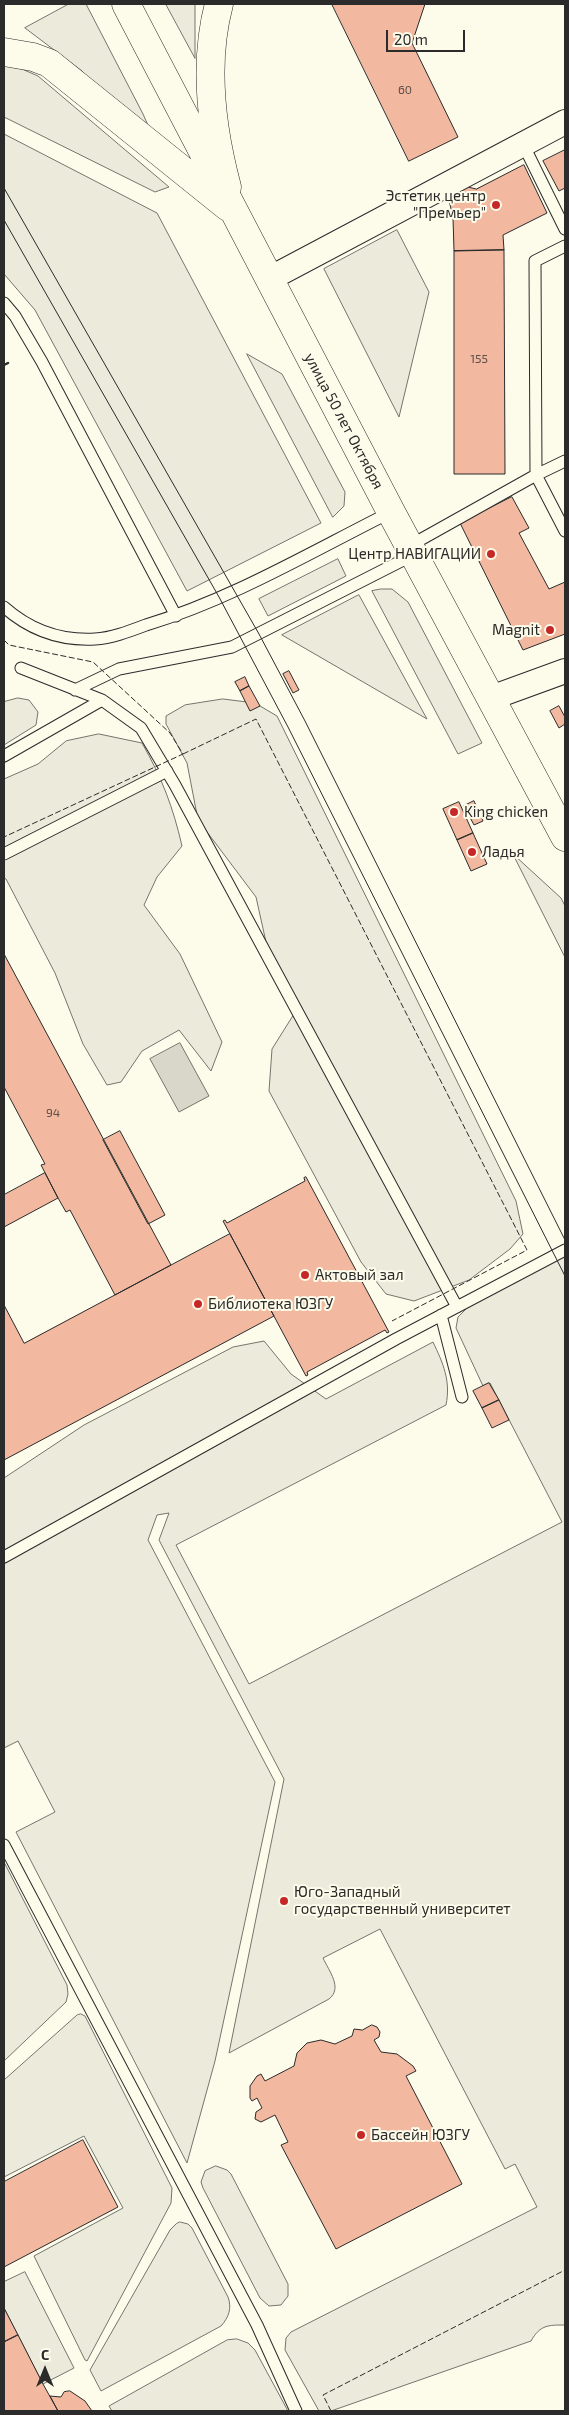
<!DOCTYPE html>
<html>
<head>
<meta charset="utf-8">
<style>
  body { margin:0 }
  #map { position:relative; width:569px; height:2415px; overflow:hidden; background:#fdfbea; font-family:"Exo 2",sans-serif }
  canvas { display:block }
  .frame { position:absolute; inset:0; border:5px solid #2b2b2b; pointer-events:none }
  .north { position:absolute; left:20px; top:2345px; width:50px; height:50px; -webkit-text-stroke:4px #fdfbea; paint-order:stroke; rotate:0deg; font-size:14px; font-weight:700; line-height:20px; text-align:center; color:#2b2b2b }
  .north::after { content:''; display:block; margin:auto; width:18px; height:22px; background:#2b2b2b; clip-path:polygon(50% 0,100% 100%,50% 72%,0 100%) }
  .scale { position:absolute; left:386px; top:30px; width:79px; height:22px; box-sizing:border-box; border:2px solid #2b2b2b; border-top:0; padding-left:6px; font-size:15px; line-height:18px; white-space:nowrap; color:#2b2b2b; -webkit-text-stroke:4px #fdfbea; paint-order:stroke }
</style>
</head>
<body>
<div id="map">
<canvas width="569" height="2415"></canvas>
<div class="frame"></div>
<div class="north">С</div>
<div class="scale">20 m</div>
</div>
<script>
const context = document.querySelector('canvas').getContext('2d');
context.lineJoin = 'round';
function fill(path, color) {
  context.fillStyle = color;
  context.fill(path, 'evenodd');
}
function stroke(path, color, width, dash) {
  context.strokeStyle = color;
  context.lineWidth = width;
  context.lineCap = dash ? 'butt' : 'round';
  context.setLineDash(dash || []);
  context.stroke(path);
}
function drawText(font, color, halo, rows, align = 'center') {
  context.font = font + ' "Exo 2",sans-serif';
  context.lineWidth = 4;
  context.setLineDash([]);
  context.textBaseline = 'middle';
  context.strokeStyle = halo;
  context.fillStyle = color;
  for (const [text, x, y, turn = 0] of rows) {
    context.save();
    context.translate(x, y);
    context.rotate((+turn || 0) * Math.PI / 180);
    context.textAlign = isNaN(turn) ? turn : align;
    if (halo) context.strokeText(text, 0, 0);
    context.fillText(text, 0, 0);
    context.restore();
  }
}
const green = new Path2D(`
  M 69,4 L 86,4 L 143,114 L 157,146 L 82,71 L 25,28 Z
  M 166,4 L 195,4 L 195,58 Z
  M 4,65 L 22,69 L 38,76 L 169,187 L 155,192 L 4,117 Z
  M 4,134 L 157,213 L 321,523 L 187,591 L 35,310 L 4,274 Z
  M 397,230 L 429,292 L 399,417 L 324,269 Z
  M 247,354 L 282,374 L 345,492 L 344,506 L 333,517 Z
  M 338,559 L 346,576 L 268,616 L 259,599 Z
  M 381,589 L 392,589 L 408,602 L 482,743 L 458,754 L 372,591 Z
  M 359,595 L 427,719 L 282,635 Z
  M 18,698 L 29,700 L 38,712 L 36,725 L 4,745 L 4,702 Z
  M 223,699 L 255,703 L 277,716 L 516,1201 L 523,1234 L 510,1249 L 469,1280 L 414,1301 L 386,1294 L 361,1262 L 269,1091 L 272,1049 L 299,1006 L 266,942 L 256,897 L 198,820 L 187,763 L 166,724 L 166,716 L 185,705 Z
  M 99,734 L 142,743 C 162,778 173,807 182,846 L 157,877 L 144,905 L 180,954 L 222,1042 L 211,1071 L 179,1030 L 142,1051 L 121,1082 L 107,1085 L 83,1044 L 55,973 L 6,879 L 4,878 L 4,779 L 38,764 L 66,741 Z
  M 513,854 L 561,898 L 565,906 L 565,957 Z
  M 565,1254 L 565,2325 C 548,2325 540,2325 531,2341 L 331,2411 L 319,2411 L 285,2350 L 286,2338 L 291,2332 L 537,2207 L 515,2164 L 505,2169 L 380,1929 L 323,1958 C 329,1971 343,1988 329,1999 L 229,2053 L 284,1779 L 159,1540 L 169,1513 L 157,1515 L 148,1540 L 275,1782 L 215,2061 L 187,2163 L 16,1832 L 55,1812 L 18,1741 L 4,1748 L 4,1478 L 84,1425 L 233,1347 L 264,1341 L 291,1374 L 326,1399 L 433,1342 C 443,1363 451,1381 446,1405 L 176,1545 L 249,1684 L 562,1522 L 490,1383 L 483,1386 L 456,1328 L 458,1317 L 469,1306 Z
  M 4,1862 L 67,1985 L 68,1994 L 66,2002 L 4,2061 Z
  M 81,2014 L 85,2016 L 172,2188 L 171,2203 L 87,2361 L 85,2360 L 34,2256 L 123,2208 L 84,2136 L 4,2177 L 4,2080 L 77,2015 Z
  M 216,2166 L 227,2170 L 231,2174 L 288,2284 L 288,2296 L 281,2305 L 269,2306 L 260,2298 L 203,2188 L 201,2182 L 205,2171 Z
  M 180,2222 L 188,2224 L 192,2228 L 228,2297 C 232,2308 229,2317 221,2326 L 101,2391 L 90,2370 L 170,2230 L 176,2224 Z
  M 25,2272 L 74,2368 L 43,2384 L 4,2308 L 4,2282 Z
  M 237,2339 L 248,2343 L 255,2350 L 288,2411 L 112,2411 L 109,2406 L 227,2340 Z`);
const water = new Path2D(`
  M 180,1043 L 209,1096 L 179,1112 L 150,1059 Z`);
const building = new Path2D(`
  M 332,4 L 425,4 L 412,43 L 458,137 L 409,161 Z
  M 565,150 L 565,188 L 559,191 L 543,161 Z
  M 524,165 L 547,213 L 503,235 L 504,250 L 454,251 L 453,218 L 449,200 L 456,190 L 468,187 L 476,189 Z
  M 504,250 L 505,474 L 454,474 L 454,251 Z
  M 512,497 L 529,528 L 519,533 L 549,589 L 565,582 L 565,634 L 523,650 L 460,523 Z
  M 289,671 L 299,690 L 293,693 L 283,674 Z
  M 245,677 L 249,686 L 240,691 L 235,682 Z
  M 249,686 L 260,706 L 250,711 L 240,691 Z
  M 559,706 L 565,717 L 565,724 L 559,728 L 550,711 Z
  M 474,801 L 483,821 L 474,825 L 464,806 Z
  M 459,802 L 473,833 L 457,840 L 443,809 Z
  M 473,833 L 487,864 L 471,871 L 457,840 Z
  M 4,954 L 171,1265 L 115,1295 L 70,1210 L 66,1212 L 58,1198 L 41,1165 L 45,1164 L 4,1087 Z
  M 120,1131 L 165,1215 L 148,1224 L 103,1140 Z
  M 45,1173 L 58,1198 L 4,1227 L 4,1195 Z
  M 306,1177 L 389,1332 L 387,1333 L 385,1330 L 307,1372 L 308,1375 L 306,1376 L 223,1221 L 225,1220 L 227,1223 L 305,1181 L 304,1178 Z
  M 230,1234 L 274,1316 L 4,1460 L 4,1305 L 24,1343 Z
  M 489,1383 L 499,1400 L 482,1408 L 473,1391 Z
  M 499,1400 L 509,1420 L 492,1428 L 482,1408 Z
  M 372,2025 L 377,2027 L 380,2032 L 379,2037 L 374,2040 L 381,2052 L 397,2054 L 413,2066 L 416,2071 L 406,2076 L 462,2184 L 336,2249 L 281,2145 L 288,2142 L 275,2115 L 261,2122 L 255,2119 L 256,2112 L 262,2108 L 257,2098 L 252,2101 L 250,2098 L 250,2086 L 257,2076 L 261,2074 L 265,2081 L 294,2066 L 297,2053 L 307,2043 L 321,2040 L 335,2044 L 352,2036 L 354,2029 L 362,2030 Z
  M 83,2140 L 118,2207 L 4,2267 L 4,2182 Z
  M 4,2308 L 18,2335 L 4,2342 Z
  M 18,2335 L 43,2384 L 58,2411 L 4,2411 L 4,2342 Z
  M 70,2391 L 85,2401 L 92,2411 L 58,2411 L 50,2396 L 61,2397 L 64,2392 Z`);
const service = new Path2D(`
  M 523,144 L 565,229
  M 565,246 L 535,261 L 536,475 L 565,461
  M 4,303 L 15,316 L 42,362 L 176,616
  M 411,545 L 536,475 L 565,531
  M 4,607 C 30,630 59,641 95,639 C 112,638 130,631 146,625 C 232,599 311,552 391,512
  M 21,668 L 102,700
  M 75,690 L 119,669 L 232,647 L 415,554
  M 4,756 L 102,700 L 141,728 L 175,785 L 457,1307
  M 4,854 L 167,771
  M 441,1315 L 462,1397
  M 4,1557 L 396,1339 L 565,1250
  M 4,1845 L 257,2325 L 296,2411`);
const minor = new Path2D(`
  M 269,279 L 565,122
  M 491,698 L 565,671`);
const secondary = new Path2D(`
  M 219,4 C 203,64 211,127 227,187`);
const primary = new Path2D(`
  M 126,4 L 391,512 L 565,837
  M 4,52 L 33,57 L 49,63 L 228,207`);
const tram = new Path2D(`
  M 4,188 L 259,634 L 305,721 L 565,1240
  M 4,220 L 219,597 L 288,727 L 565,1276`);
const fence = new Path2D(`
  M 4,640 L 9,645 L 93,662 L 170,733 L 183,754 L 4,837
  M 183,754 L 256,719 L 527,1250 L 392,1321
  M 331,2411 L 323,2395 L 565,2270`);
const wall = new Path2D(`
  M 4,365 L 8,363`);
const markers = [
  [496,205,5,"#c62828"],
  [491,554,5,"#c62828"],
  [550,630,5,"#c62828"],
  [454,812,5,"#c62828"],
  [472,852,5,"#c62828"],
  [305,1275,5,"#c62828"],
  [198,1304,5,"#c62828"],
  [284,1901,5,"#c62828"],
  [361,2135,5,"#c62828"]
];
const numberNames = [
  ["60",405,90],
  ["155",479,359],
  ["94",53,1113]
];
const poiNames = [
  ["Эстетик центр",486,196,"right"],
  ["\"Премьер\"",486,213,"right"],
  ["Центр НАВИГАЦИИ",481,554,"right"],
  ["Magnit",540,630,"right"],
  ["King chicken",464,812],
  ["Ладья",482,852],
  ["Актовый зал",315,1275],
  ["Библиотека ЮЗГУ",208,1304],
  ["Юго-Западный",294,1892],
  ["государственный университет",294,1909],
  ["Бассейн ЮЗГУ",371,2135]
];
const streetNames = [
  ["улица 50 лет Октября",344,421,62]
];
fill(green, '#ecebdb');
stroke(green, '#74746e', 1);
fill(water, '#d8d7c9');
stroke(water, '#74746e', 1);
fill(building, '#f2b8a0');
stroke(building, '#2b2b2b', 1);
stroke(service, '#2b2b2b', 13);
stroke(minor, '#2b2b2b', 26);
stroke(secondary, '#2b2b2b', 29);
stroke(primary, '#2b2b2b', 29);
stroke(service, '#fdfbea', 11);
stroke(minor, '#fdfbea', 24);
stroke(secondary, '#fdfbea', 28);
stroke(primary, '#fdfbea', 28);
stroke(tram, '#2b2b2b', 1);
stroke(fence, '#2b2b2b', 1, [6, 2.5]);
stroke(wall, '#2b2b2b', 2.5);
for (const [x, y, r, color] of markers) {
  const dot = new Path2D();
  dot.arc(x, y, r, 0, 2 * Math.PI);
  context.fillStyle = color;
  context.fill(dot);
  stroke(dot, '#fdfbea', 2);
}
drawText('12px', '#5d4e48', null, numberNames);
drawText('15px', '#2b2b2b', '#fdfbea', poiNames, 'left');
drawText('15px', '#2b2b2b', '#fdfbea', streetNames);
</script>
</body>
</html>
